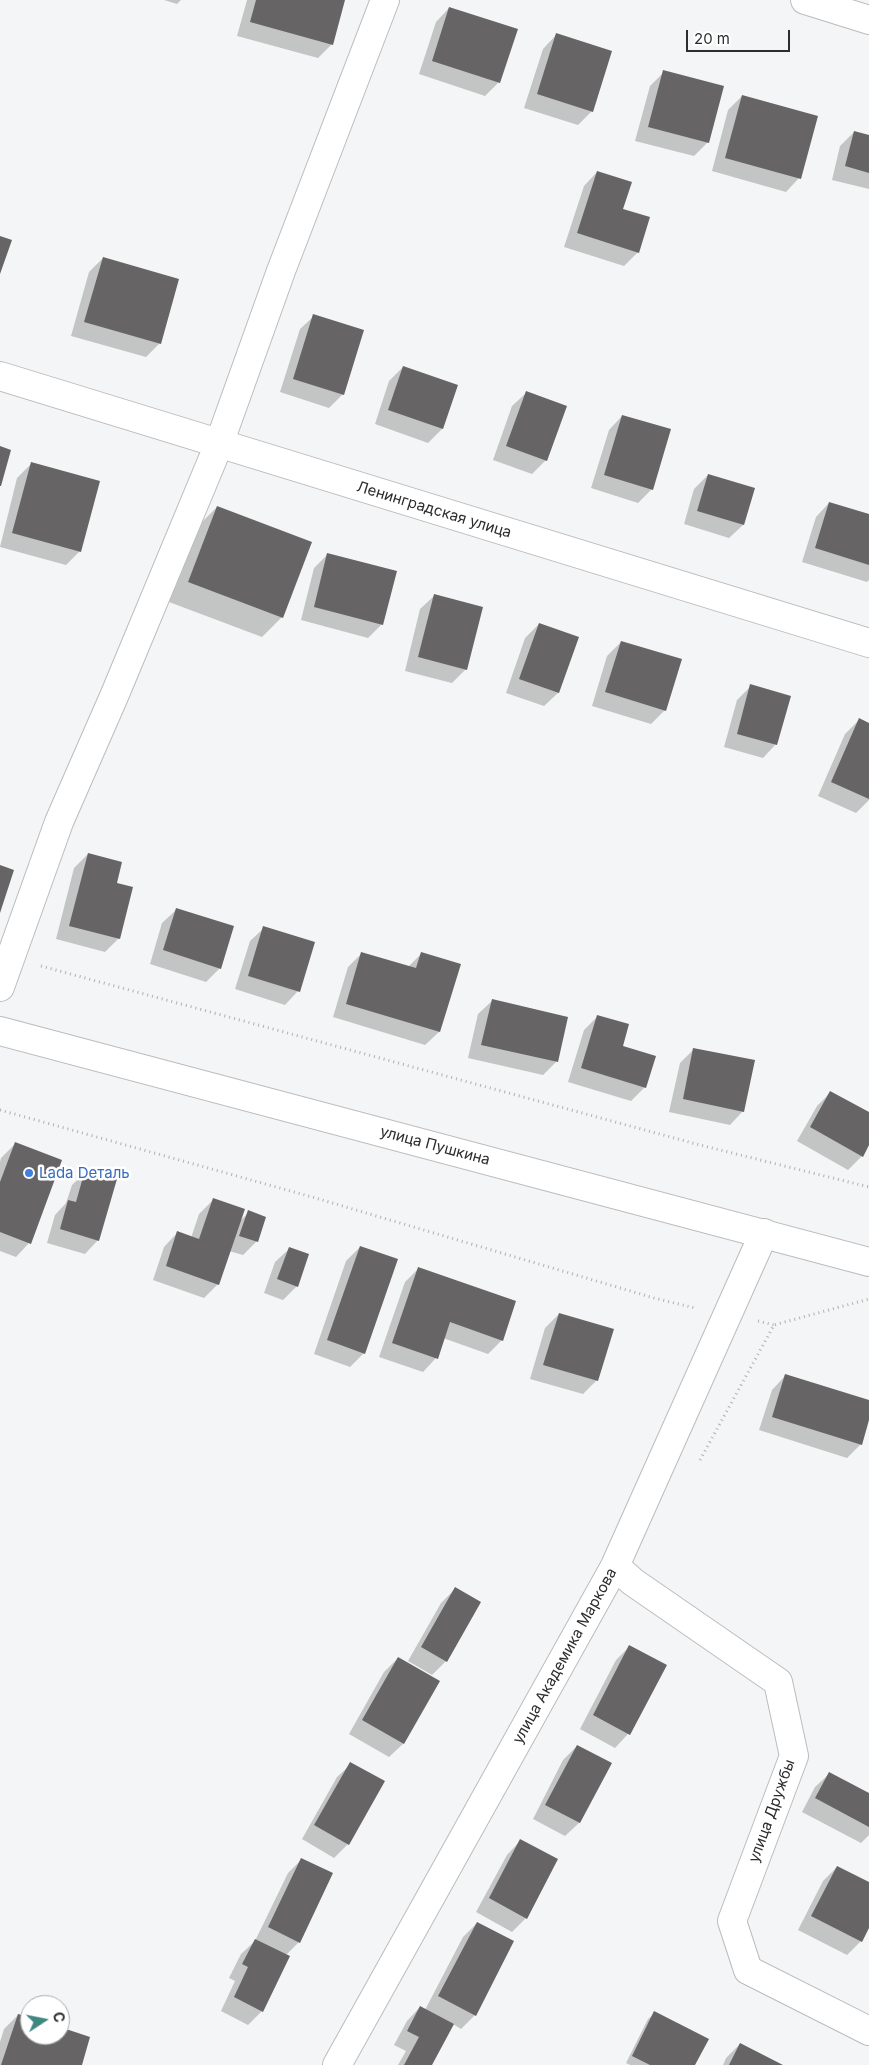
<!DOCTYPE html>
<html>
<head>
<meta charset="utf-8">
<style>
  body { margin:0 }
  #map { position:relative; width:869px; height:2065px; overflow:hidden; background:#f4f5f6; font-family:Inter,sans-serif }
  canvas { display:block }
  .north { position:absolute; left:20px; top:1995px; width:50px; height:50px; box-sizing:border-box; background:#fff; border:1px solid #ababab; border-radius:50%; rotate:79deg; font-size:14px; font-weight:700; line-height:20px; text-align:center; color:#2c2d2d }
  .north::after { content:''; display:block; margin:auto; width:18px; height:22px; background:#408781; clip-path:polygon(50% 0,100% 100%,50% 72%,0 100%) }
  .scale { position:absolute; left:686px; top:30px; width:104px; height:22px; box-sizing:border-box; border:2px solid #2c2d2d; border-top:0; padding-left:6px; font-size:15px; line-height:18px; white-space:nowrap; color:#2c2d2d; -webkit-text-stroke:4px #fff; paint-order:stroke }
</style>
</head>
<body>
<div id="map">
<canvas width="869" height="2065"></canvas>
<div class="north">С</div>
<div class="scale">20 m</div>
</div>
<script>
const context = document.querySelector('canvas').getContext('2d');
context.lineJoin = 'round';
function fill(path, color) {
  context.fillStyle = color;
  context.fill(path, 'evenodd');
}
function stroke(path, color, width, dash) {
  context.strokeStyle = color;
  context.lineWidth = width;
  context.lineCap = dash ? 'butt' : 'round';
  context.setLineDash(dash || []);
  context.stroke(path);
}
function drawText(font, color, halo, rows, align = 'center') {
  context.font = font + ' Inter,sans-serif';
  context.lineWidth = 5;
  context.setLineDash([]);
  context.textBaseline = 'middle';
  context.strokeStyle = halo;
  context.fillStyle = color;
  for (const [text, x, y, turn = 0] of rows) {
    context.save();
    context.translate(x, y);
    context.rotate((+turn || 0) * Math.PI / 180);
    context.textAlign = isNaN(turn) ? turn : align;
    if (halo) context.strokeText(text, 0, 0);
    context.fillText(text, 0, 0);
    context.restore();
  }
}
const shadow = new Path2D(`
  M 164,0 L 181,0 L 177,4 Z
  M 247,0 L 344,0 L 332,44 L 318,58 L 237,36 Z
  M 449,8 L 499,82 L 485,96 L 419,74 L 436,22 Z
  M 556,35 L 592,111 L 578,125 L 524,108 L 543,49 Z
  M 664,72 L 708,142 L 694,156 L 635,141 L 650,86 Z
  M 742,96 L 799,178 L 786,192 L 712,171 L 728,110 Z
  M 854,132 L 869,136 L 869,189 L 832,180 L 840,146 Z
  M 597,172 L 622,209 L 638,252 L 624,266 L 564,247 L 584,186 Z
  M 103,258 L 160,343 L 146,357 L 71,336 L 89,272 Z
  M 314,316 L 343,394 L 329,408 L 280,392 L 300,329 Z
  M 403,367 L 457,386 L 442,429 L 428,443 L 375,424 L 389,381 Z
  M 526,393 L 546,460 L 532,474 L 493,460 L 512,406 Z
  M 622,416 L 652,489 L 638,503 L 591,488 L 609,430 Z
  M 31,464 L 80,551 L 66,565 L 0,547 L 17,478 Z
  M 708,475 L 743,525 L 729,538 L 684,524 L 694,489 Z
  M 829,503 L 869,515 L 869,580 L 867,582 L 802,562 L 816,517 Z
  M 217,507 L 282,617 L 262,637 L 169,602 L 197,527 Z
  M 328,554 L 382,624 L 368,638 L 301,620 L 314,568 Z
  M 434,596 L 466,669 L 452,683 L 405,671 L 420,609 Z
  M 539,624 L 578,638 L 558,693 L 544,706 L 506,693 L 525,638 Z
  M 621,642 L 665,710 L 651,724 L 592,706 L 607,656 Z
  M 751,686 L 776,744 L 763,758 L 724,747 L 737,700 Z
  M 859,720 L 869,724 L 869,800 L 856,813 L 818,796 L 845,734 Z
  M 88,854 L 119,938 L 105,952 L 56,939 L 74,868 Z
  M 176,910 L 220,968 L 206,982 L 150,964 L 162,923 Z
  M 264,928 L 298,991 L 285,1005 L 235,989 L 250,941 Z
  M 362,953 L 408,967 L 422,953 L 439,1032 L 425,1045 L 333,1017 L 348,967 Z
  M 492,1001 L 556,1062 L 543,1075 L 468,1058 L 478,1014 Z
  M 598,1016 L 621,1047 L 645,1087 L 631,1101 L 568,1082 L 584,1030 Z
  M 694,1049 L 743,1111 L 730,1125 L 669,1112 L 680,1063 Z
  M 831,1092 L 869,1113 L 869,1143 L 862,1156 L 848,1170 L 797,1141 L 817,1106 Z
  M 15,1144 L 29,1243 L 16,1257 L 0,1251 L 0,1162 L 1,1158 Z
  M 86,1172 L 98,1240 L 85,1254 L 47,1243 L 55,1215 L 66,1203 L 72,1185 Z
  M 213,1200 L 240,1221 L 249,1212 L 265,1217 L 256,1242 L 243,1255 L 229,1251 L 218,1284 L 204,1298 L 153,1280 L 164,1247 L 177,1233 L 191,1238 L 199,1214 Z
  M 360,1247 L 364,1353 L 350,1367 L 314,1354 L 346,1261 Z
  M 289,1249 L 297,1286 L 283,1300 L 264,1293 L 275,1262 Z
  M 419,1268 L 502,1340 L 488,1354 L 443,1338 L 436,1358 L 423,1372 L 379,1357 L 405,1282 Z
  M 559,1314 L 597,1380 L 583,1394 L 530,1379 L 545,1328 Z
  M 785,1376 L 869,1402 L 869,1416 L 861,1444 L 847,1458 L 759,1430 L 772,1390 Z
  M 455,1589 L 446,1661 L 432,1675 L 408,1661 L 441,1603 Z
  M 629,1647 L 665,1665 L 628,1734 L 615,1748 L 580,1729 L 616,1660 Z
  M 398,1658 L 438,1681 L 403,1744 L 389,1757 L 349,1734 L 384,1672 Z
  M 577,1746 L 610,1763 L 579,1823 L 565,1836 L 533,1819 L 563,1760 Z
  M 351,1764 L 348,1844 L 334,1858 L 302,1839 L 337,1777 Z
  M 829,1774 L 869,1795 L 869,1835 L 861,1843 L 802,1812 L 815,1787 Z
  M 520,1841 L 526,1918 L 512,1932 L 476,1912 L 507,1855 Z
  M 302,1859 L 331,1874 L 299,1942 L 286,1955 L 262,2011 L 248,2025 L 221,2011 L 235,1981 L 229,1978 L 241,1954 L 255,1941 L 288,1873 Z
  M 837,1867 L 869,1884 L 869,1926 L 861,1941 L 847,1955 L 798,1930 L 823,1881 Z
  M 477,1923 L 475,2015 L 461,2029 L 453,2024 L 431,2065 L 398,2065 L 406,2051 L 394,2045 L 407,2021 L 420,2007 L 425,2010 L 463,1937 Z
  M 655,2013 L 694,2065 L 630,2065 L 626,2063 L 648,2019 Z
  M 18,2015 L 30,2019 L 30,2035 L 60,2035 L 60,2028 L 80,2065 L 0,2065 L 0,2042 L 4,2029 Z
  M 740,2044 L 780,2065 L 723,2065 L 726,2058 Z`);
const building = new Path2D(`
  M 256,0 L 345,0 L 333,45 L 250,22 Z
  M 449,7 L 518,29 L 500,83 L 432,61 Z
  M 556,33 L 612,51 L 593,112 L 537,94 Z
  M 663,70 L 724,86 L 709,143 L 648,127 Z
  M 742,95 L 818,116 L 801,179 L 725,158 Z
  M 854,131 L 869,135 L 869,173 L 845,166 Z
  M 597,171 L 632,182 L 623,209 L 650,217 L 639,253 L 577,233 Z
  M 0,236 L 12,240 L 0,274 Z
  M 103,257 L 179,279 L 161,344 L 84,322 Z
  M 313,314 L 364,330 L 344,395 L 293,379 Z
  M 403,366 L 458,385 L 443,429 L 388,410 Z
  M 526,391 L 567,406 L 547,461 L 506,446 Z
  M 622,415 L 671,429 L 653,490 L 604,475 Z
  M 0,446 L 11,450 L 1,486 L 0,486 Z
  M 31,462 L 100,481 L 81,552 L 12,533 Z
  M 708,474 L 755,488 L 744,525 L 697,511 Z
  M 829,502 L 869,514 L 869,565 L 815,548 Z
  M 217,506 L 312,542 L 283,618 L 188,582 Z
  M 327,553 L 397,571 L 383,625 L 314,607 Z
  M 434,594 L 483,607 L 467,670 L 418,657 Z
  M 539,623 L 579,637 L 559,693 L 519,679 Z
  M 621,641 L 682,659 L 666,711 L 605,692 Z
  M 750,684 L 791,696 L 777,745 L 737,734 Z
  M 859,718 L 869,723 L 869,799 L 831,782 Z
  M 88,853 L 122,862 L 117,883 L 133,887 L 120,939 L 69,926 Z
  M 0,865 L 14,870 L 0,913 Z
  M 176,908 L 234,926 L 221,969 L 163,950 Z
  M 263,926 L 315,942 L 300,992 L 248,976 Z
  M 361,952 L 416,968 L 421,952 L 461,964 L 440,1032 L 346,1004 Z
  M 492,999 L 568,1017 L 558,1062 L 481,1045 Z
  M 597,1015 L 629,1024 L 623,1046 L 656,1056 L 646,1088 L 581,1068 Z
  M 693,1048 L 755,1060 L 744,1112 L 683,1099 Z
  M 830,1091 L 869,1112 L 869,1145 L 863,1157 L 810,1127 Z
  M 15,1142 L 62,1160 L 31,1244 L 0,1232 L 0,1182 Z
  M 85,1170 L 117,1179 L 99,1241 L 60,1229 L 68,1200 L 76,1202 Z
  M 213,1198 L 245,1209 L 219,1285 L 166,1266 L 177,1231 L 199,1239 Z
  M 248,1210 L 266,1217 L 258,1242 L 239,1236 Z
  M 360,1246 L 398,1259 L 365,1354 L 327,1340 Z
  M 289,1247 L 309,1254 L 298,1287 L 277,1279 Z
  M 418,1267 L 516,1301 L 503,1341 L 450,1322 L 438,1359 L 392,1343 Z
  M 559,1313 L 614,1329 L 598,1381 L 543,1365 Z
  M 785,1374 L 869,1400 L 869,1420 L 862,1445 L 772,1417 Z
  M 455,1587 L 481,1602 L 447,1662 L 421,1647 Z
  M 629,1645 L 667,1665 L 630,1735 L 593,1715 Z
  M 398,1657 L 440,1681 L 404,1744 L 362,1720 Z
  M 577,1745 L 612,1763 L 580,1823 L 545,1805 Z
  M 350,1762 L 385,1781 L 349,1845 L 314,1825 Z
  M 829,1772 L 869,1793 L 869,1827 L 815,1798 Z
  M 520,1839 L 558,1859 L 527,1919 L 489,1898 Z
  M 301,1858 L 333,1873 L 300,1943 L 268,1927 Z
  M 837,1866 L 869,1882 L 869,1928 L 862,1942 L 811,1916 Z
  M 477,1922 L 514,1941 L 476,2016 L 438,1996 Z
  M 255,1939 L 290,1956 L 263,2012 L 234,1997 L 248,1967 L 242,1964 Z
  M 420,2006 L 454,2024 L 432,2065 L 404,2065 L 419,2037 L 407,2031 Z
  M 654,2011 L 709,2039 L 695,2065 L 650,2065 L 632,2056 Z
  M 18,2014 L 30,2017 L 30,2035 L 60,2035 L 60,2027 L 90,2037 L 82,2065 L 1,2065 Z
  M 740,2043 L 783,2065 L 729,2065 Z`);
const path = new Path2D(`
  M 41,966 L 700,1145 L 869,1187
  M 0,1110 L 312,1197 L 654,1298 L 695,1308
  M 758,1321 L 774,1325
  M 700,1460 L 774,1325 L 869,1299`);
const minor = new Path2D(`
  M 805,0 L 869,20
  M 0,376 L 869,643
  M 0,987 L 59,822 L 115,694 L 219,444 L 281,271 L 385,0
  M 615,1566 L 633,1582 L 778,1682 L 794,1756 L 732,1921 L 748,1970 L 869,2031
  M 337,2065 L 615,1566 L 764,1233`);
const major = new Path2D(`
  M 0,1031 L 869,1262`);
const markers = [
  [29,1173,5,"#3f7fe0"]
];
const streetNames = [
  ["Ленинградская улица",434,510,17],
  ["улица Пушкина",435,1146,15],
  ["улица Академика Маркова",565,1656,-61],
  ["улица Дружбы",772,1811,-70]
];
const shopNames = [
  ["Lada Dеталь",39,1173]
];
fill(shadow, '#0003');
fill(building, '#666464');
stroke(minor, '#bcbcbd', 30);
stroke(major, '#bcbcbd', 30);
stroke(path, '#afb0b1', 3, [1, 4]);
stroke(minor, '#fff', 28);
stroke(major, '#fff', 28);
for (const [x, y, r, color] of markers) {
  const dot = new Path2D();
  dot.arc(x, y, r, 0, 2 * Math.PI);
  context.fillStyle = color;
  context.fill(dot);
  stroke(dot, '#fff', 2);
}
drawText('15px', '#2c2d2d', '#fff', streetNames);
drawText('15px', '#366cbe', '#fff', shopNames, 'left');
</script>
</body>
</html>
